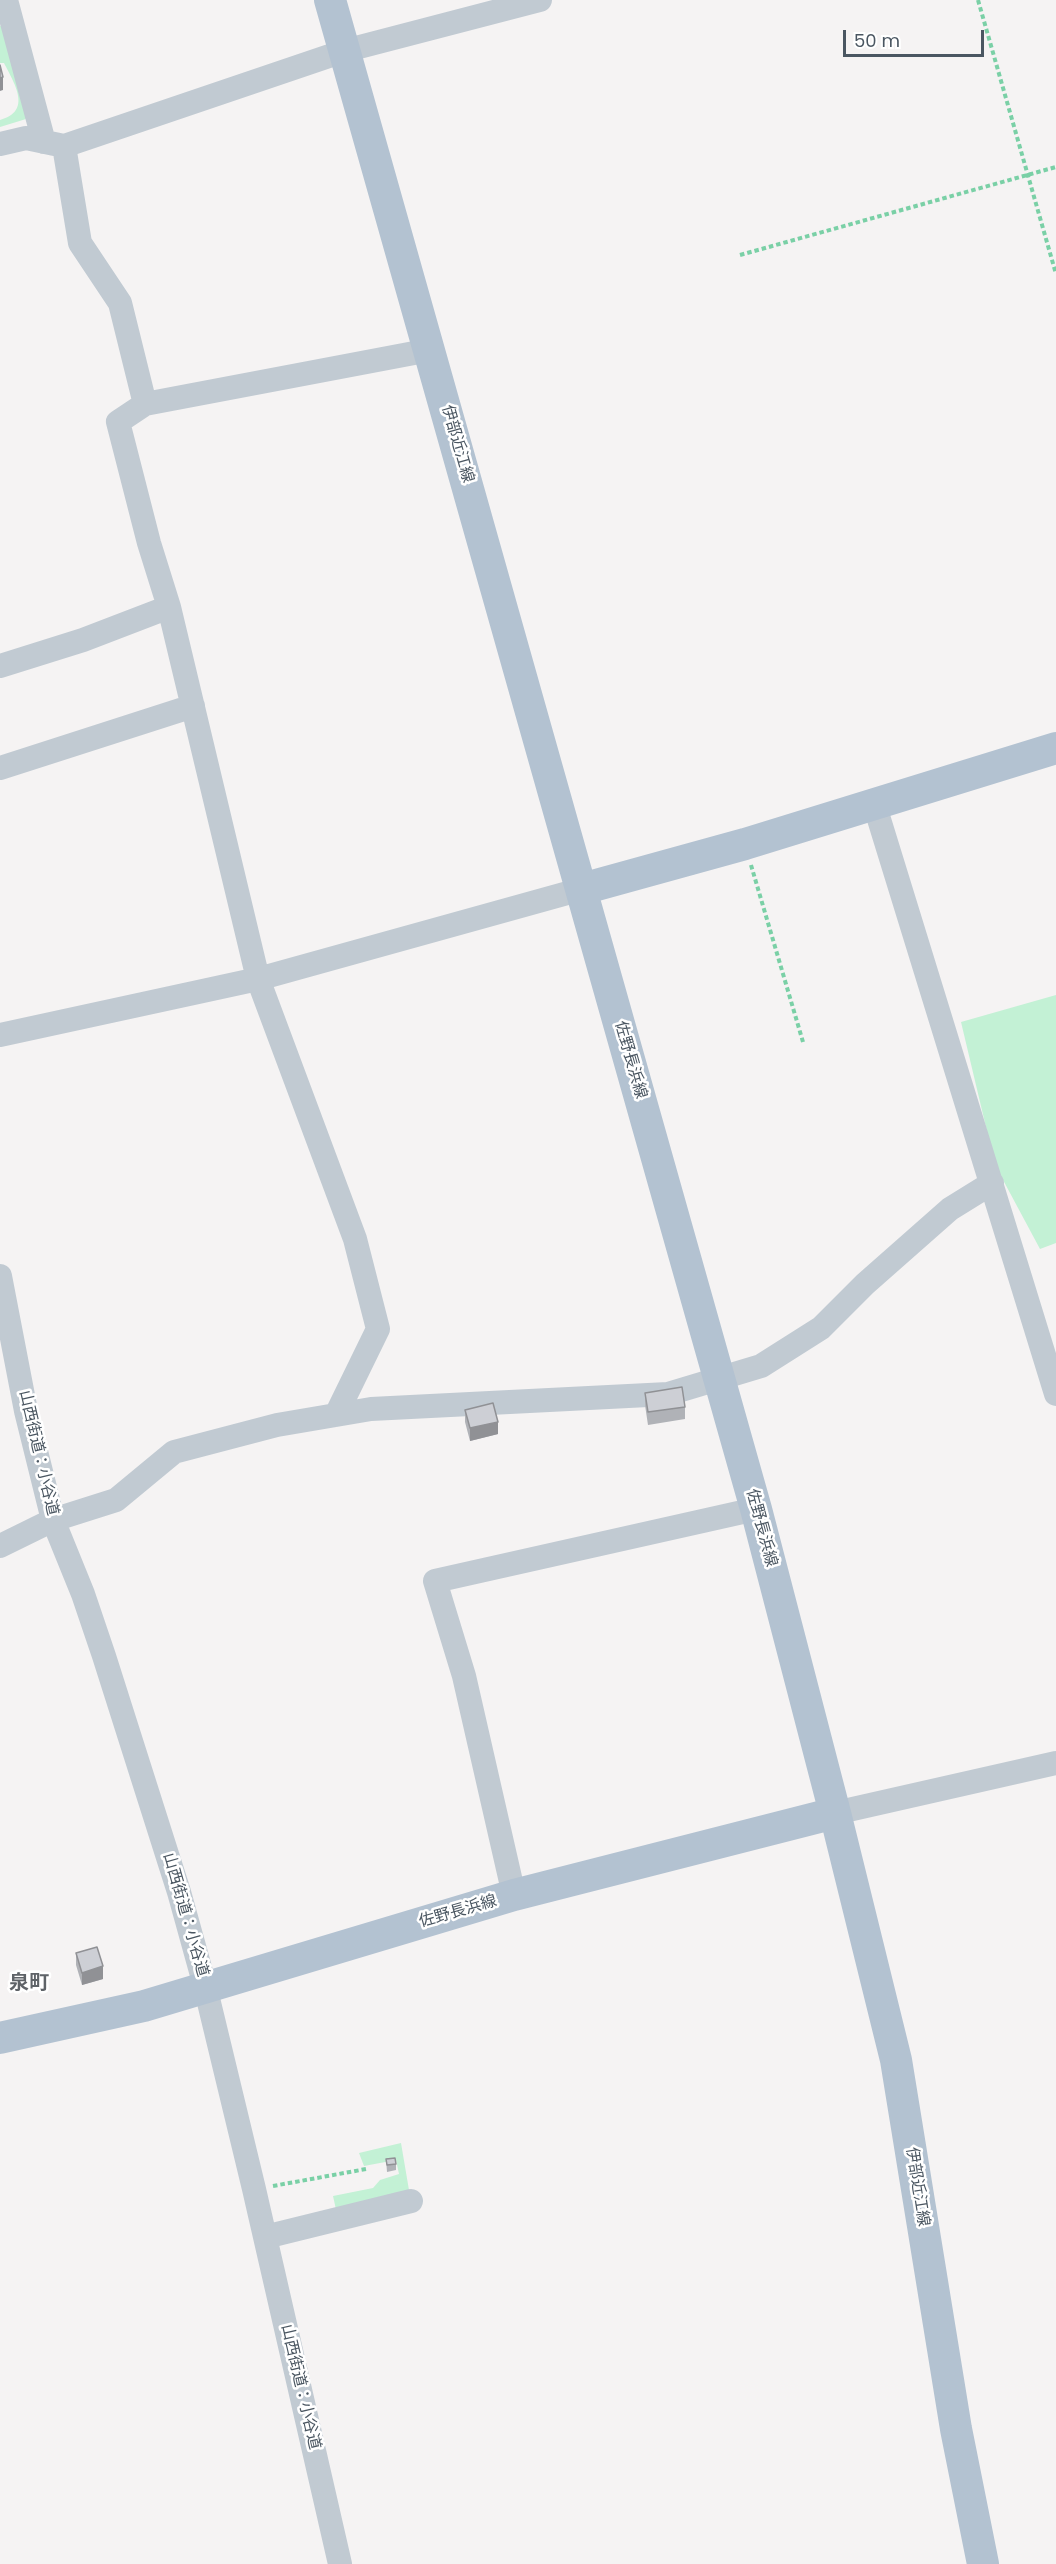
<!DOCTYPE html>
<html>
<head>
<meta charset="utf-8">
<style>
  body { margin:0 }
  #map { position:relative; width:1056px; height:2564px; overflow:hidden; background:#f5f3f3; font-family:Poppins,sans-serif }
  canvas { display:block }
  .scale { position:absolute; left:843px; top:30px; width:141px; height:27px; box-sizing:border-box; border:3px solid #4a5661; border-top:0; padding-left:8px; font-size:18px; line-height:21px; white-space:nowrap; color:#4a5661; -webkit-text-stroke:4px #fff; paint-order:stroke }
</style>
</head>
<body>
<div id="map">
<canvas width="1056" height="2564"></canvas>
<div class="scale">50 m</div>
</div>
<script>
const context = document.querySelector('canvas').getContext('2d');
context.lineJoin = 'round';
function fill(path, color) {
  context.fillStyle = color;
  context.fill(path, 'evenodd');
}
function stroke(path, color, width, dash) {
  context.strokeStyle = color;
  context.lineWidth = width;
  context.lineCap = dash ? 'butt' : 'round';
  context.setLineDash(dash || []);
  context.stroke(path);
}
function drawText(font, color, halo, rows, align = 'center') {
  context.font = font + ' Poppins,"Noto Sans JP",sans-serif';
  context.lineWidth = 5;
  context.setLineDash([]);
  context.textBaseline = 'middle';
  context.strokeStyle = halo;
  context.fillStyle = color;
  for (const [text, x, y, turn = 0] of rows) {
    context.save();
    context.translate(x, y);
    context.rotate((+turn || 0) * Math.PI / 180);
    context.textAlign = isNaN(turn) ? turn : align;
    if (halo) context.strokeText(text, 0, 0);
    context.fillText(text, 0, 0);
    context.restore();
  }
}
const green = new Path2D(`
  M 11,23 L 26,119 L 0,127 L 0,120 C 33,111 14,83 4,63 L 0,63 L 0,26 Z
  M 1056,995 L 1056,1243 L 1040,1249 L 995,1165 L 961,1022 Z
  M 401,2143 L 410,2196 L 337,2214 L 333,2196 L 373,2188 L 380,2180 L 399,2174 L 396,2160 L 364,2166 L 359,2153 Z`);
const path = new Path2D(`
  M 978,0 L 1056,274
  M 740,255 L 1056,167
  M 751,865 L 803,1042
  M 273,2186 L 366,2169`);
const minor = new Path2D(`
  M 6,0 L 44,142
  M 0,144 L 26,138 L 64,146 L 344,51 L 540,0
  M 64,146 L 80,243 L 120,303 L 145,404
  M 0,666 L 83,640 L 169,607
  M 0,768 L 193,706
  M 874,803 L 1056,1394
  M 0,1035 L 258,979 L 582,889
  M 0,1276 L 26,1411 L 53,1520 L 83,1594 L 104,1656 L 179,1892 L 205,1986 L 254,2189 L 340,2564
  M 336,1415 L 378,1329 L 355,1239 L 258,979 L 169,607 L 149,543 L 118,422 L 145,404 L 430,350
  M 0,1546 L 53,1520 L 116,1500 L 174,1452 L 277,1425 L 371,1409 L 668,1394 L 761,1366 L 821,1328 L 865,1284 L 950,1209 L 992,1183
  M 835,1813 L 1056,1763
  M 514,1895 L 464,1676 L 435,1581 L 756,1509
  M 265,2237 L 411,2201`);
const major = new Path2D(`
  M 330,0 L 756,1509 L 835,1813 L 896,2060 L 956,2429 L 983,2564
  M 582,889 L 745,844 L 1056,748
  M 0,2038 L 144,2006 L 514,1895 L 835,1813`);
const wall = new Path2D(`
  M 645,1393 L 685,1407 L 685,1419 L 648,1425 L 645,1405 Z
  M 465,1410 L 498,1434 L 470,1441 L 465,1422 Z
  M 76,1953 L 103,1979 L 82,1985 L 76,1965 Z
  M 386,2159 L 396,2164 L 396,2170 L 387,2172 Z`);
const shadedWall = new Path2D(`
  M 3,77 L 3,90 L 0,91 L 0,78 Z
  M 498,1422 L 498,1434 L 470,1441 L 470,1428 Z
  M 103,1966 L 103,1979 L 82,1985 L 82,1973 Z`);
const building = new Path2D(`
  M 0,65 L 3,77 L 0,78 Z
  M 682,1387 L 685,1407 L 648,1412 L 645,1393 Z
  M 493,1403 L 498,1422 L 470,1428 L 465,1410 Z
  M 97,1947 L 103,1966 L 82,1973 L 76,1953 Z
  M 395,2158 L 396,2164 L 387,2165 L 386,2159 Z`);
const streetNames = [
  ["伊部近江線",457,444,74],
  ["佐野長浜線",630,1060,74],
  ["山西街道：小谷道",38,1453,77],
  ["佐野長浜線",761,1528,75],
  ["佐野長浜線",458,1912,-16],
  ["山西街道：小谷道",185,1915,74],
  ["伊部近江線",917,2187,81],
  ["山西街道：小谷道",300,2387,77]
];
const quarterNames = [
  ["泉町",29,1984]
];
fill(green, '#c3f1d5');
stroke(path, '#7ad0a6', 4, [4.5, 3]);
stroke(minor, '#c1cad2', 24);
stroke(major, '#b3c2d1', 32);
fill(wall, '#b0b2b7');
fill(shadedWall, '#909195');
fill(building, '#cdcfd5');
stroke(building, '#909195', 1.5);
drawText('16px', '#4a5661', '#fff', streetNames);
drawText('bold 20px', '#5f6368', '#fff', quarterNames);
</script>
</body>
</html>
